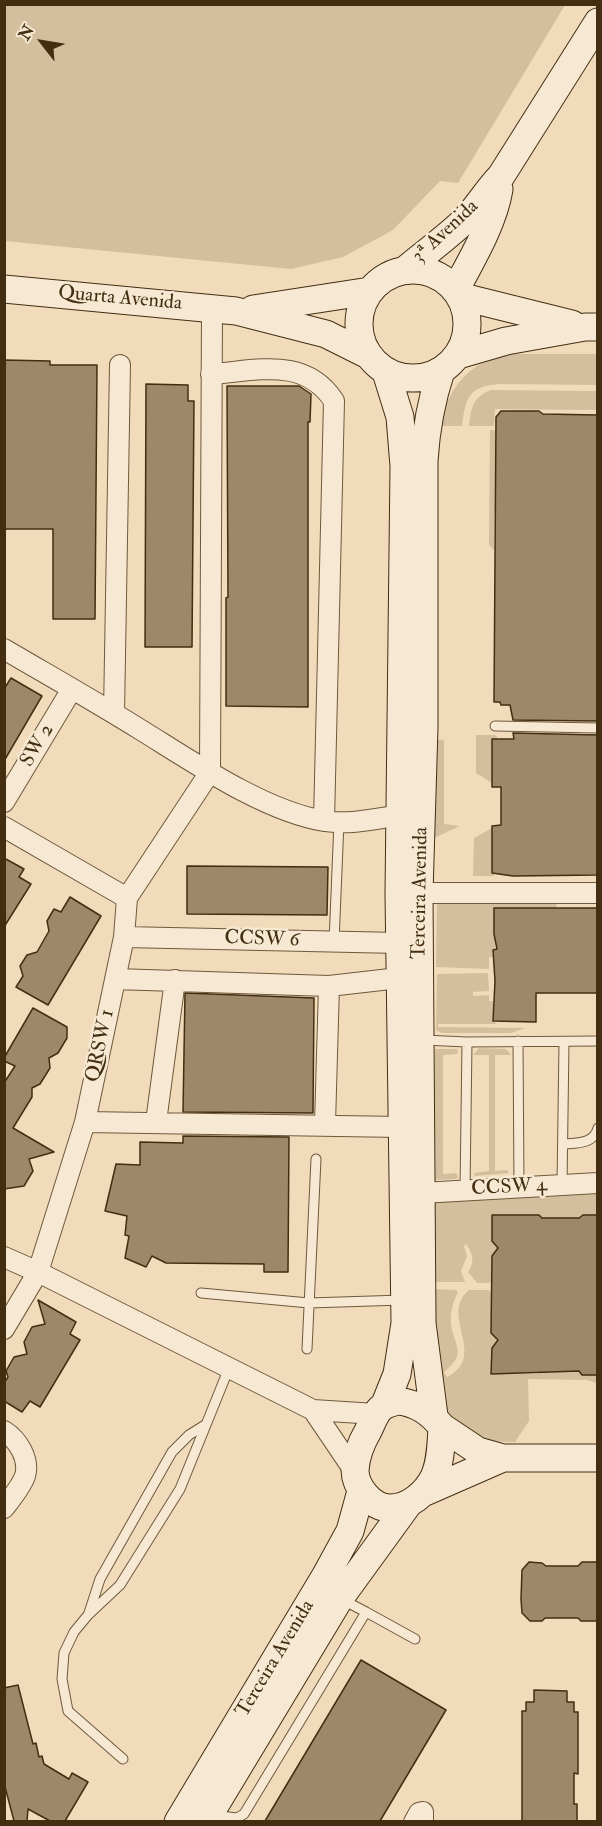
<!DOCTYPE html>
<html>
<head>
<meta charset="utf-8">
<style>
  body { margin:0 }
  #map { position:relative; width:602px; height:1826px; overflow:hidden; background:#f1dbbb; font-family:"IM FELL Double Pica",serif }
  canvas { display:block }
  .frame { position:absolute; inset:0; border:6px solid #432e12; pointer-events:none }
  .north { position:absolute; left:12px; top:12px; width:60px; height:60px; -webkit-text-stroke:4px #f6e8d3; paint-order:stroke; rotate:301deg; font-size:16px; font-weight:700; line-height:24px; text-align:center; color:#432e12 }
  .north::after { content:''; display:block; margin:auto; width:21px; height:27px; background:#432e12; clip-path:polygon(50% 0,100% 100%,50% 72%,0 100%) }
</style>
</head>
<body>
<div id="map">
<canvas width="602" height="1826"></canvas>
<div class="frame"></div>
<div class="north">N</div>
</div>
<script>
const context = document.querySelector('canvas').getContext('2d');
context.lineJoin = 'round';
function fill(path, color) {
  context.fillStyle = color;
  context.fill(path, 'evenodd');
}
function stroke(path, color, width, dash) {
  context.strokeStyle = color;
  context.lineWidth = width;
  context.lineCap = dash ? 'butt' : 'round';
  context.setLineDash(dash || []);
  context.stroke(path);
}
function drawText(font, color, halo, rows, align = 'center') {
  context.font = font + ' "IM FELL Double Pica",serif';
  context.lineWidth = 5;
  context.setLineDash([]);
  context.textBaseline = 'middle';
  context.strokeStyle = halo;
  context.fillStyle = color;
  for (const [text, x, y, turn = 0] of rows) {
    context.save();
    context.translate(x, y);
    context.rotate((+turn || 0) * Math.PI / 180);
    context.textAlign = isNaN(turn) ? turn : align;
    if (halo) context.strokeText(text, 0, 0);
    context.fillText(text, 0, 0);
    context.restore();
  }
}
const green = new Path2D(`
  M 4,5 L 5,4 L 565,5 L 458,183 L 440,181 L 393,230 L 343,257 L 291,269 L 5,241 Z
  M 513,354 L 597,354 L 597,385 L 499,384 C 468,387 466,397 462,426 L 440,426 C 449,386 470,359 513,354 Z
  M 491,390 L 597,391 L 597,410 L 495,409 L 494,426 L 469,426 C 471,408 473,397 491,390 Z
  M 490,430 L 495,430 L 495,455 L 508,456 L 508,464 L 495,465 L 495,504 L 508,505 L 507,514 L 494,514 L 494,550 L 489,545 Z
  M 476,735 L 495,735 L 497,737 L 497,739 L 492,739 L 492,783 L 476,773 Z
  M 434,739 L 444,740 L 444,824 L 460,826 L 434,838 Z
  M 492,828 L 494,876 L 473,876 L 474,838 Z
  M 437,904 L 556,904 L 557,906 L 556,908 L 522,908 L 520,911 L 513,911 L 511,908 L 496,908 L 494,910 L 494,934 L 496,937 L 495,948 L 494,950 L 494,957 L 489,957 L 489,969 L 436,967 Z
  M 488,973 L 489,991 L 473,992 L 473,996 L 489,995 L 489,1001 L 493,1001 L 493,1019 L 496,1024 L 438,1024 L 438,1027 L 525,1028 L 511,1033 L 442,1033 L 436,1030 L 437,974 Z
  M 479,1048 L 506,1049 L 511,1055 L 495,1055 L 495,1171 L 507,1170 L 509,1173 L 475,1176 L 474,1173 L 489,1171 L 489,1055 L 473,1055 Z
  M 435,1049 L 457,1049 L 458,1051 L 457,1054 L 443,1055 L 443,1174 L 456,1173 L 458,1177 L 456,1179 L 432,1180 Z
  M 579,1193 L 597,1194 L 597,1215 L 583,1215 L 581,1218 L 542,1218 L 539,1215 L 494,1215 L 492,1217 L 492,1241 L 498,1243 L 498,1254 L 492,1256 L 492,1280 L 489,1283 L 477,1283 L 468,1272 C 475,1261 473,1254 466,1244 L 464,1246 L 467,1256 L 461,1271 L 465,1282 L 435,1282 L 433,1200 Z
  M 433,1289 L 456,1290 L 458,1292 C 452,1304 449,1316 452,1330 C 457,1350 465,1355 444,1372 L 447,1377 C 489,1355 438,1315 469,1290 L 488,1290 L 492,1293 L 497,1346 L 492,1348 L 492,1373 L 512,1374 L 512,1371 L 521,1371 L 522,1374 L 537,1374 L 540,1372 L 580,1371 L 582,1375 L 597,1375 L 597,1383 L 587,1380 L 528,1379 L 529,1421 L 515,1442 L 482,1441 L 450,1422 L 440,1393 Z`);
const building = new Path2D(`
  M 4,360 L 50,361 L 50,365 L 97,365 L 95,619 L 53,619 L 53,529 L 4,529 Z
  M 146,384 L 188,385 L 188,401 L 194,401 L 192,647 L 145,647 Z
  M 227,386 L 299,386 L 311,394 L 310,422 L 308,422 L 308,707 L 226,706 L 226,598 L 228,597 Z
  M 501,411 L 539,411 L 543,414 L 597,415 L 597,721 L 513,720 L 510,705 L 501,705 L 500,702 L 494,702 L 496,417 Z
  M 11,678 L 42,696 L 4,761 L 4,689 Z
  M 513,733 L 597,735 L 597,875 L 513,876 L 492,873 L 492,826 L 501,825 L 501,787 L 492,787 L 492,739 L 514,739 Z
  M 4,858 L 24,869 L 19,877 L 31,884 L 4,927 Z
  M 187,866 L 328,867 L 327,915 L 187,914 Z
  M 70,897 L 101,916 L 48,1005 L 16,987 L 23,976 L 20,966 L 27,955 L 37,952 L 49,931 L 47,921 L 54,909 L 61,912 Z
  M 494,908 L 597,908 L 597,993 L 536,993 L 536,1022 L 493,1021 L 495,981 L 493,950 L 497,949 L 494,934 Z
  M 185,993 L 314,998 L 313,1113 L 183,1112 Z
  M 33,1008 L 67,1027 L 67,1038 L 58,1053 L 49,1058 L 50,1068 L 40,1084 L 32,1088 L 32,1097 L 13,1128 L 54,1152 L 29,1159 L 33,1171 L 24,1186 L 4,1189 L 4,1083 L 15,1066 L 4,1061 L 4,1058 Z
  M 183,1136 L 289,1137 L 288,1272 L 264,1272 L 264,1264 L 166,1263 L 152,1256 L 146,1267 L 125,1258 L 129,1236 L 125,1235 L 127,1216 L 105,1211 L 116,1164 L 140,1165 L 140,1142 L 183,1143 Z
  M 492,1215 L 539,1215 L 542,1218 L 579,1218 L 583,1215 L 597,1215 L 597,1375 L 582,1375 L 579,1371 L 491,1374 L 492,1348 L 498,1340 L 491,1333 L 492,1256 L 498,1248 L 492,1241 Z
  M 38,1300 L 76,1322 L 70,1334 L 80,1340 L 40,1407 L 30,1401 L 22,1412 L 4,1401 L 4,1383 L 8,1377 L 6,1371 L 14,1357 L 27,1354 L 24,1342 L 32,1327 L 45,1324 Z
  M 529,1562 L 542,1563 L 546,1566 L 578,1566 L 582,1562 L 597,1562 L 597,1621 L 581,1621 L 578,1618 L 545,1618 L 542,1621 L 530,1621 L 522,1613 L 521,1599 L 522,1570 Z
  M 361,1660 L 446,1710 L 380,1821 L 265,1821 Z
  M 18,1685 L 33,1744 L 36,1743 L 39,1757 L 42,1756 L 44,1764 L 69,1779 L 72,1773 L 88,1782 L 65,1821 L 50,1821 L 28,1809 L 27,1821 L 14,1821 L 4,1783 L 4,1688 Z
  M 534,1690 L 567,1691 L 567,1702 L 574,1702 L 574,1712 L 578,1712 L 578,1774 L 574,1773 L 574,1804 L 577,1804 L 577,1821 L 522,1821 L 522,1711 L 526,1711 L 526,1702 L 534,1702 Z`);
const lane = new Path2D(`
  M 495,726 L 597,728
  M 334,942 L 339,822
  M 423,1040 L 467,1042 L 598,1041
  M 518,1041 L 519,1187
  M 564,1144 C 577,1143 594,1144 598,1128
  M 562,1185 L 564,1042
  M 465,1190 L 467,1042
  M 201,1293 L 309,1303 L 403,1300
  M 307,1349 L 316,1159
  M 366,1612 L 415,1639
  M 89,1613 L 100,1579 L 172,1452 L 189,1435 L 205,1425
  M 123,1759 L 68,1711 L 62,1679 L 64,1653 L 74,1632 L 88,1615 L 120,1585 L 180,1489 L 229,1368
  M 212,1815 L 237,1818 L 244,1814 L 366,1612 L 343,1600`);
const street = new Path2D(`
  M 211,374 C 256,371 305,356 334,401 L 324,821
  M 4,649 C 50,676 96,702 141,730 C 193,762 264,811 324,821 C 349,825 375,819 401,815
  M 114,713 L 120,365
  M 4,802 L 72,689
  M 4,827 L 127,898
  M 419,893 L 598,893
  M 124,937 L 399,943
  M 115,979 L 329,986 L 399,978
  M 85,1122 L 401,1127
  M 156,1122 L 175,980
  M 325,1124 L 329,986
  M 421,1193 L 598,1183
  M 4,1257 L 38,1272 L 313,1410 L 376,1414
  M 4,1329 L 38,1272 L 85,1122 L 124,937 L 127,898 L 210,772 L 212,308
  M 313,1410 L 355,1472
  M 4,1431 C 18,1440 30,1459 25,1476 C 21,1487 11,1499 4,1508
  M 414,1822 L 419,1813 L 423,1812 L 423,1822`);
const secondary = new Path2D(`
  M359 324a54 54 0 1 1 108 0a54 54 0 1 1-108 0Z
  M 405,270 C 424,254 446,238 464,221 C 478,207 487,190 501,176 L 598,22
  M 4,289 L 236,311 L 326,334 L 368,355
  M 456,289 C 472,259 494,222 499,189
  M 463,297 L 572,324
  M 253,309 L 370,291
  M 458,355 L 506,341 L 585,327 L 598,327
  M 399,1401 C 418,1404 430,1412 442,1427 C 441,1443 441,1462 434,1477 C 426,1493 409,1508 390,1508 C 372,1508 355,1487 355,1470 C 356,1456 361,1443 368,1431 C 377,1412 377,1405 399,1401 Z
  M 385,1404 L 397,1374 L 405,1323 L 399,893 L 404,466 L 400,417 L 386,372
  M 434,1416 L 422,1323 L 419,893 L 424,727 L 424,461 C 426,429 431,401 441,371
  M 442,1427 L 478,1451 L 503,1458 L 598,1458
  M 423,1493 L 503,1458
  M 178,1822 L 326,1575 L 350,1531 L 361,1491
  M 205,1822 L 340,1598 L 409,1503`);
const streetNames = [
  ["3ª Avenida",446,232,-43],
  ["Quarta Avenida",120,299,5],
  ["SW 2",38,746,-59],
  ["Terceira Avenida",421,893,-89],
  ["CCSW 6",262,940,2],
  ["QRSW 1",101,1046,-78],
  ["CCSW 4",509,1188,-3],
  ["Terceira Avenida",276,1659,-59]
];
fill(green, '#d3be9e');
fill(building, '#9d886a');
stroke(building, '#432e12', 1.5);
stroke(lane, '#6e593c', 11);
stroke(street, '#6e593c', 22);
stroke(secondary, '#432e12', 29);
stroke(lane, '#f6e8d3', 9);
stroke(street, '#f6e8d3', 20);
stroke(secondary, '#f6e8d3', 27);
drawText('20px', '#432e12', '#f6e8d3', streetNames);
</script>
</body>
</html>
